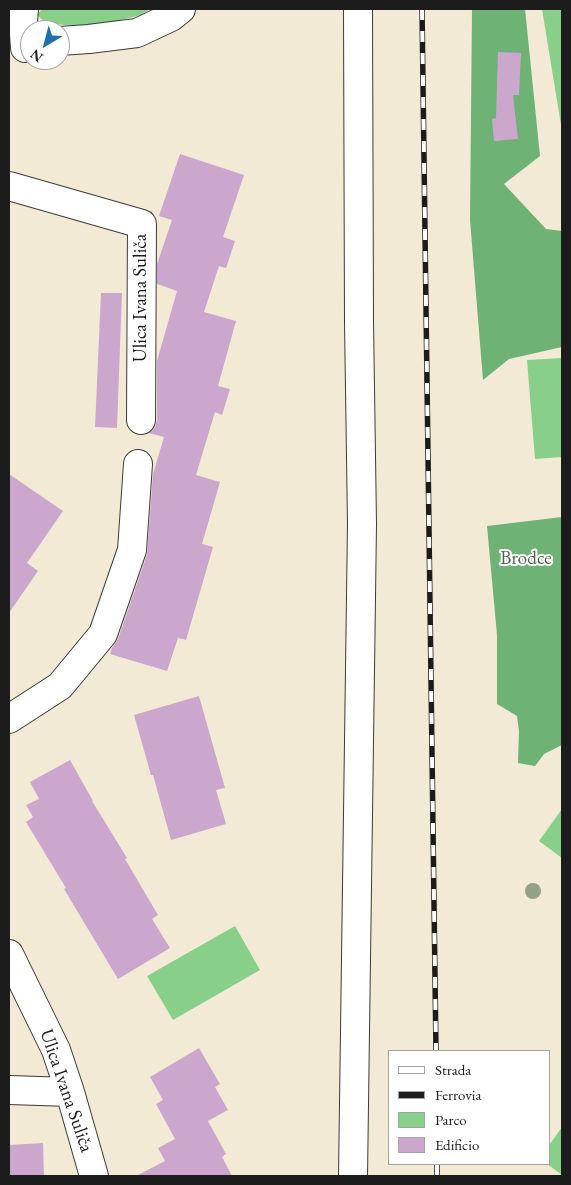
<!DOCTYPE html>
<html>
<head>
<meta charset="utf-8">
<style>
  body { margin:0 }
  #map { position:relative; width:571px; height:1185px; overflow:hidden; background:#f3ead5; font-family:"EB Garamond",serif }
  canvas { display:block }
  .frame { position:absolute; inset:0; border:10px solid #1c1c1c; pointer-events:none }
  .legend { position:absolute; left:388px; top:1050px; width:162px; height:115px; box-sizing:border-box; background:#fff; border:1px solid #a4a4a4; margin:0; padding:6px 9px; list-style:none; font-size:15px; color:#1c1c1c }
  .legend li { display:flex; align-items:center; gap:10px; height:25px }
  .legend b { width:25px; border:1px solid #a4a4a4 }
  .north { position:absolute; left:20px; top:20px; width:50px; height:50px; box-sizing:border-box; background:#fff; border:1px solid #a4a4a4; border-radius:50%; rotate:217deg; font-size:14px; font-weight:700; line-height:20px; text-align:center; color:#1c1c1c }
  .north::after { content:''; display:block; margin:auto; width:18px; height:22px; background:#1f6fb2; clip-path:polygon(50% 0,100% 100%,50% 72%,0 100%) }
</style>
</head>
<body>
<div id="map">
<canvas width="571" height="1185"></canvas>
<div class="frame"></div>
<ul class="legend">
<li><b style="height:6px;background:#fff"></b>Strada</li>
<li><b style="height:6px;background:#1c1c1c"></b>Ferrovia</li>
<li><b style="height:14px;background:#88cf8a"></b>Parco</li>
<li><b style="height:14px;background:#cba7ce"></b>Edificio</li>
</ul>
<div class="north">N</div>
</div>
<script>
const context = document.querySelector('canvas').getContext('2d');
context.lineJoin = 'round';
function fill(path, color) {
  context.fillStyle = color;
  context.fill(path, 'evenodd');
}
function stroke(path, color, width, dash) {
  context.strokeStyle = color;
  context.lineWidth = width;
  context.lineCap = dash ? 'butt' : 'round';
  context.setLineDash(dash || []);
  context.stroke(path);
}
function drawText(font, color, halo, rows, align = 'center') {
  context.font = font + ' "EB Garamond",serif';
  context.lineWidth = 4;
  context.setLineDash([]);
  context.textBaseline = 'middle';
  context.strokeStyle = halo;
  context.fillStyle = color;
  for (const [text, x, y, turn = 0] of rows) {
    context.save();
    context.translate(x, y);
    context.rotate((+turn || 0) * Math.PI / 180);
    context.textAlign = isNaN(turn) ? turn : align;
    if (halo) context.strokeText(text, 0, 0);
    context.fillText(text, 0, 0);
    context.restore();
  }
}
const green = new Path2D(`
  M 42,9 L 150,9 L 141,15 L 92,27 L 64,25 L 44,21 L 37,15 Z
  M 542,9 L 562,9 L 562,131 Z
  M 562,358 L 562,457 L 535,459 L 527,360 Z
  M 562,809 L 562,858 L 539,841 Z
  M 235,926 L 260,970 L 173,1020 L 147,976 Z
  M 562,1127 L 562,1175 L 547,1164 L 550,1164 L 550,1144 Z`);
const forest = new Path2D(`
  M 472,9 L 525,9 L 540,156 L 504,184 L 546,229 L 562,231 L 562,347 L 509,359 L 483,380 L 470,220 Z
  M 562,517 L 562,745 L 544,754 L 535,766 L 518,763 L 519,731 L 517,716 L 497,704 L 497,635 L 487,526 Z`);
const building = new Path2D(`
  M 498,52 L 521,53 L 519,95 L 513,95 L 518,139 L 494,141 L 492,119 L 496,118 Z
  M 180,154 L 244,175 L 223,237 L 235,241 L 226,268 L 219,266 L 204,312 L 236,321 L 218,386 L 230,389 L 222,415 L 215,412 L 196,475 L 220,482 L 202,544 L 213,547 L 186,640 L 178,638 L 167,671 L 110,654 L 112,648 L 118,639 L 147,555 L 153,474 L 164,437 L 149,433 L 155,427 L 157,420 L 157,361 L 177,291 L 157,284 L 157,264 L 172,220 L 159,216 Z
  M 101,293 L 122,293 L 117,428 L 95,427 Z
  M 9,474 L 63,511 L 27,563 L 38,571 L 9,613 Z
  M 199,696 L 225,788 L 216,790 L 226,824 L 171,840 L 153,775 L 151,775 L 134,715 Z
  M 70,760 L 93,801 L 92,801 L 127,858 L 125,859 L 158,915 L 152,919 L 170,948 L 118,979 L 64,889 L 66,888 L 26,822 L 33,817 L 26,805 L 39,799 L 30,782 Z
  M 199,1048 L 220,1084 L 215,1087 L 228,1110 L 208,1121 L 226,1154 L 222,1157 L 232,1176 L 136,1176 L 165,1161 L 158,1148 L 175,1139 L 156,1104 L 163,1100 L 150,1077 Z
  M 43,1143 L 44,1176 L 9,1176 L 9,1145 Z`);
const minor = new Path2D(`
  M 24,9 L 23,21 L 25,48
  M 60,41 L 89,39 L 137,33 L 171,17 L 181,9
  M 9,186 L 142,224 L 141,420
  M 9,719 L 60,686 L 103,634 L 132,550 L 138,464
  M 9,954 L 56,1050 L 70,1092 L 94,1176
  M 9,1090 L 70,1092`);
const primary = new Path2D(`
  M 353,1176 L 362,524 L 359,321 L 358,9`);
const rail = new Path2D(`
  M 422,9 L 436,1051
  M 437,1164 L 437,1176`);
const trees = [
  [533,891]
];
const streetNames = [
  ["Ulica Ivana Suliča",141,298,-90],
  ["Ulica Ivana Suliča",66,1091,71]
];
const parkNames = [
  ["Brodce",526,559]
];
fill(green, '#88cf8a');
fill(forest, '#6eb276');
fill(building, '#cba7ce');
stroke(minor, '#3c3b38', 30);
stroke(primary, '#3c3b38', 30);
stroke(minor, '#fff', 28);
stroke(primary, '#fff', 28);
stroke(rail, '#1c1c1c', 5.5);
stroke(rail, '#fff', 4, [11]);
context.fillStyle = '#94a087';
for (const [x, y] of trees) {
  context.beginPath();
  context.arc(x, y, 8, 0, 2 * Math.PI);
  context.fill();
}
drawText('19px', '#1c1c1c', '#fff', streetNames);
drawText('19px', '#476448', '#fff', parkNames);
</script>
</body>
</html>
